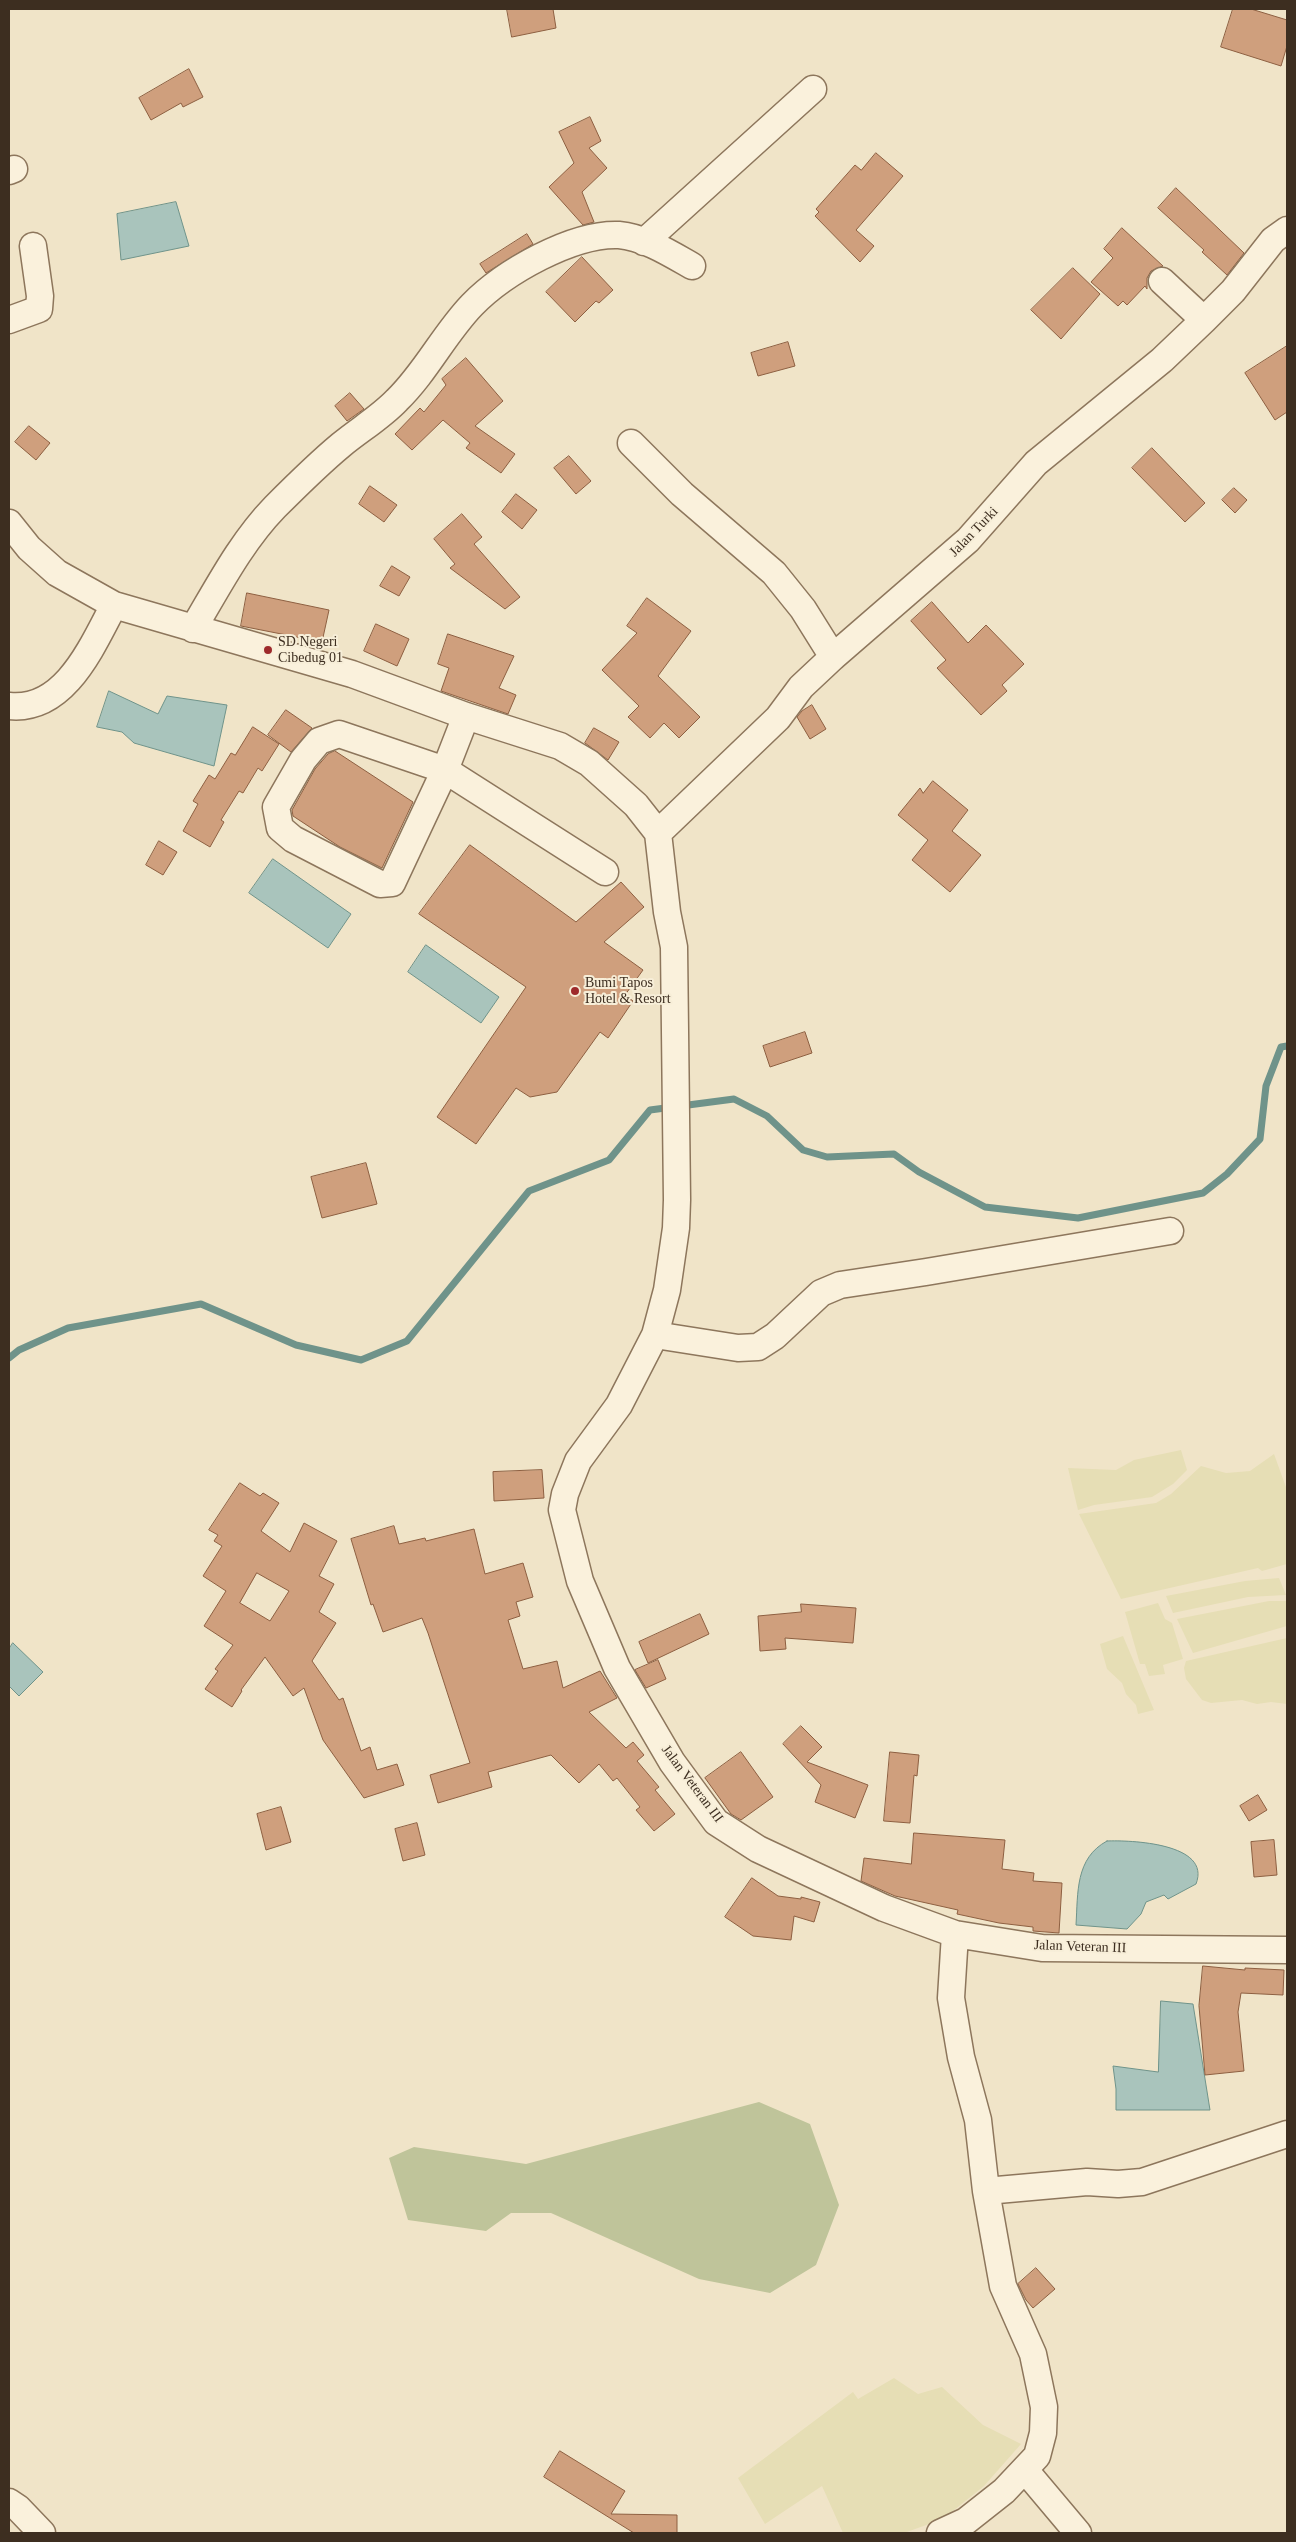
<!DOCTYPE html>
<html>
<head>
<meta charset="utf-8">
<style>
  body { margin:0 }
  #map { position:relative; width:1296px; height:2542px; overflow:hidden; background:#f0e4c8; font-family:Georgia,serif }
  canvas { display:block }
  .frame { position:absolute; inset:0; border:10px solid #3d2e20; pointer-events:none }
</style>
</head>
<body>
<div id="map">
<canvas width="1296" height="2542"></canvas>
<div class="frame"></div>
</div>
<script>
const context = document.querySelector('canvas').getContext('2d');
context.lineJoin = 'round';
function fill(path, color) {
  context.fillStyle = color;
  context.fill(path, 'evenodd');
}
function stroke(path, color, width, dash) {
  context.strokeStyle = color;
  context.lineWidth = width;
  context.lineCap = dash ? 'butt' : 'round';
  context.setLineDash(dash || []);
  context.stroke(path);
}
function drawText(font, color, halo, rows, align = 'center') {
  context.font = font + ' Georgia,serif';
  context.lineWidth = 4;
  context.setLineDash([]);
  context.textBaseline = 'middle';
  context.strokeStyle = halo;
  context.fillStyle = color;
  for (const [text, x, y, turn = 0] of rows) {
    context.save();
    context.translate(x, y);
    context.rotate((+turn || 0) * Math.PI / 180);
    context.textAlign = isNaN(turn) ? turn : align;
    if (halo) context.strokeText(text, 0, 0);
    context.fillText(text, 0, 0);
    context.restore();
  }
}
const farmland = new Path2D(`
  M 1181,1450 L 1187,1470 L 1173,1484 L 1152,1497 L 1094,1505 L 1078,1510 L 1068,1468 L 1116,1470 L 1134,1460 Z
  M 1274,1454 L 1287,1490 L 1287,1564 L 1262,1571 L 1258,1568 L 1121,1599 L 1079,1514 L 1156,1503 L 1171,1494 L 1201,1466 L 1226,1473 L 1250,1471 Z
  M 1279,1578 L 1286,1595 L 1248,1597 L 1173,1613 L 1166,1596 L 1245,1581 Z
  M 1269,1601 L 1286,1601 L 1287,1626 L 1193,1653 L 1177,1619 Z
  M 1158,1603 L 1165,1619 L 1172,1623 L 1183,1659 L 1163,1665 L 1165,1674 L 1149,1676 L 1145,1664 L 1140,1664 L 1125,1612 Z
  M 1123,1636 L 1154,1710 L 1138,1714 L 1136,1705 L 1126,1694 L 1122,1683 L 1107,1669 L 1100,1644 Z
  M 1287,1638 L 1287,1704 L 1271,1702 L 1257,1704 L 1242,1700 L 1211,1703 L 1202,1700 L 1186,1679 L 1184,1668 L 1186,1661 Z
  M 894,2378 L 918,2394 L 942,2387 L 983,2425 L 1021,2444 L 984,2486 L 943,2519 L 904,2533 L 843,2533 L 822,2486 L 765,2524 L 738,2478 L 853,2392 L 858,2399 Z`);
const cemetery = new Path2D(`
  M 759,2102 L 810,2124 L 839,2205 L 816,2265 L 770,2293 L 699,2279 L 551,2213 L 511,2213 L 486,2231 L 408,2220 L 389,2158 L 414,2147 L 526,2164 Z`);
const water = new Path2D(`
  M 176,202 L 189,246 L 121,260 L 117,214 Z
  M 109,691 L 158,714 L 167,696 L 227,705 L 214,766 L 134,743 L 122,732 L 97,727 Z
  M 273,859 L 351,914 L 328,948 L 249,893 Z
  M 426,945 L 499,997 L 481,1023 L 408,972 Z
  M 13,1643 L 43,1672 L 19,1696 L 9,1686 L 9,1649 Z
  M 1107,1841 C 1130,1840 1212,1843 1196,1884 L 1168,1899 L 1164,1895 L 1146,1902 L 1141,1914 L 1127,1929 L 1076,1925 C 1078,1893 1075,1858 1107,1841 Z
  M 1161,2001 L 1193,2004 L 1210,2110 L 1116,2110 L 1116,2089 L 1113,2066 L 1158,2072 Z`);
const stream = new Path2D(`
  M 9,1358 L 19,1350 L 68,1328 L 201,1304 L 296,1345 L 361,1360 L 407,1341 L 529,1191 L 609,1160 L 650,1110 L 734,1099 L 767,1116 L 803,1150 L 827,1157 L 894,1154 L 919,1172 L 985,1207 L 1078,1218 L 1203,1193 L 1227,1174 L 1260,1139 L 1266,1086 L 1281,1047 L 1287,1046`);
const building = new Path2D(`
  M 507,9 L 553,9 L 556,28 L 512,37 Z
  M 1233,9 L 1251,9 L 1287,20 L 1287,46 L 1281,66 L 1221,47 Z
  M 189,69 L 203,97 L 183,107 L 181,103 L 151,120 L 139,98 Z
  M 590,117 L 601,141 L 589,148 L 607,168 L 582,192 L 594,222 L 583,225 L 549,187 L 574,163 L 559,132 Z
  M 876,153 L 903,176 L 856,230 L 874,246 L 860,262 L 815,216 L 819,212 L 816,209 L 855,165 L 861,170 Z
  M 1176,188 L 1244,253 L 1227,275 L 1202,252 L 1204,250 L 1158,208 Z
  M 1122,228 L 1163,266 L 1151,271 L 1147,278 L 1147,289 L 1145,286 L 1127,305 L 1123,301 L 1118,306 L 1091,282 L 1113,258 L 1104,249 Z
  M 527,234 L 533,244 L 486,273 L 480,264 Z
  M 582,257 L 613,290 L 599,303 L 596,301 L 575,322 L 546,292 Z
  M 1073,268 L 1100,294 L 1061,339 L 1031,310 Z
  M 788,342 L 795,366 L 758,376 L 751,353 Z
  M 1287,346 L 1287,412 L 1275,420 L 1245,373 Z
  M 466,358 L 503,401 L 475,426 L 515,454 L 501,473 L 466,448 L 470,443 L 443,420 L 412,450 L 395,434 L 420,408 L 424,412 L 446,385 L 442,379 Z
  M 350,393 L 364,409 L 347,421 L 335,406 Z
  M 29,426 L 50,443 L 36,460 L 15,442 Z
  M 1152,448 L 1205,503 L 1185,522 L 1132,468 Z
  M 569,456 L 591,481 L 576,494 L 554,468 Z
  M 370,486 L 397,505 L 384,522 L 359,504 Z
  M 1234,488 L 1247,500 L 1235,513 L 1222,500 Z
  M 516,494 L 537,510 L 522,529 L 502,512 Z
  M 462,514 L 482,537 L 474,544 L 520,597 L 505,609 L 450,568 L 455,564 L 434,539 Z
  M 392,566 L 410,577 L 399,596 L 380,586 Z
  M 247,593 L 329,610 L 322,642 L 241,626 Z
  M 647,598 L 691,631 L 658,676 L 700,717 L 679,738 L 664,723 L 650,738 L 628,717 L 639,706 L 602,670 L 637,633 L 627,626 Z
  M 932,602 L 968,643 L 986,625 L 1024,664 L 1002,685 L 1007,691 L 981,715 L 937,668 L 946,660 L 911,621 Z
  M 376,624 L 409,639 L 397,666 L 364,651 Z
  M 448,634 L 514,656 L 499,688 L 516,695 L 508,714 L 441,691 L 449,668 L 438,664 Z
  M 812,705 L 826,729 L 810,739 L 797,717 L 802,711 Z
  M 286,710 L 312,728 L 291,752 L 268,735 Z
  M 253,727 L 279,744 L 262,771 L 258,768 L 243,793 L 239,791 L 221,820 L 224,822 L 210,847 L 183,831 L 198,804 L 193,801 L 209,775 L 215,779 L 231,753 L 235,755 Z
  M 594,728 L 619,742 L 608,760 L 585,743 Z
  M 335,751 L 413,802 L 382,868 L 340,847 L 293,816 L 292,810 L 315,769 L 328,754 Z
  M 933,781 L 968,810 L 952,831 L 981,855 L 950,892 L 912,860 L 928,840 L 898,815 L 920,788 L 923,793 Z
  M 159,841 L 177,852 L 163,875 L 146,865 Z
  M 470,845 L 576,922 L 621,882 L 644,907 L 604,942 L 643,970 L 625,995 L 633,1001 L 608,1038 L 600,1032 L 557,1092 L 530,1097 L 516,1088 L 476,1144 L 437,1117 L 526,987 L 419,914 Z
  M 805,1032 L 812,1053 L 770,1067 L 763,1046 Z
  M 366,1163 L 377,1204 L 322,1218 L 311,1177 Z
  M 542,1470 L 544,1498 L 494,1501 L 493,1472 Z
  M 240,1483 L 260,1496 L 263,1493 L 279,1503 L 261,1531 L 290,1552 L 304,1523 L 337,1541 L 319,1576 L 334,1584 L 319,1612 L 336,1623 L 312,1661 L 339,1700 L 343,1698 L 361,1751 L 370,1747 L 377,1770 L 397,1764 L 404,1785 L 364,1798 L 323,1740 L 304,1688 L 293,1696 L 265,1657 L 241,1690 L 242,1691 L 232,1707 L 205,1689 L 218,1671 L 215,1669 L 233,1645 L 204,1626 L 226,1591 L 203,1576 L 222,1546 L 214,1541 L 218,1535 L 209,1530 ZM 257,1573 L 289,1591 L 270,1621 L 240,1603 Z
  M 394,1526 L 399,1544 L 425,1538 L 426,1541 L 474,1529 L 485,1574 L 523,1563 L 533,1597 L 516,1602 L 520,1616 L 508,1620 L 523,1669 L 557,1661 L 563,1688 L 600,1671 L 617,1698 L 589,1712 L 626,1748 L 633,1742 L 644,1755 L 637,1761 L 659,1787 L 655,1790 L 675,1814 L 654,1831 L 636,1810 L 640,1807 L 617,1778 L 613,1781 L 599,1764 L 579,1783 L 551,1755 L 488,1772 L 492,1787 L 438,1803 L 430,1775 L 470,1763 L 428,1633 L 422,1618 L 383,1632 L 373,1604 L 371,1605 L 351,1539 Z
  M 801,1604 L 856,1608 L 853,1643 L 785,1638 L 786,1649 L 760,1651 L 758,1616 L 801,1612 Z
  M 700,1614 L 709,1634 L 648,1663 L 639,1642 Z
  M 658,1660 L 666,1679 L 646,1688 L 635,1670 Z
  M 801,1726 L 822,1747 L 807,1762 L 868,1785 L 855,1818 L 815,1802 L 821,1785 L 783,1744 Z
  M 741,1752 L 773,1797 L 741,1820 L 731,1814 L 705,1778 Z
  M 890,1752 L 919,1755 L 917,1776 L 914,1775 L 910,1823 L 884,1821 Z
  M 1258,1795 L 1267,1810 L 1249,1821 L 1240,1806 Z
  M 281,1807 L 291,1842 L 266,1850 L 257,1814 Z
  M 417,1823 L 425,1855 L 403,1861 L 395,1829 Z
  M 914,1833 L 1005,1840 L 1002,1869 L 1034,1873 L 1033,1881 L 1062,1883 L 1059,1933 L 1033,1931 L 1033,1927 L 999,1923 L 957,1914 L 958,1910 L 895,1896 L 861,1881 L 864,1858 L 911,1864 Z
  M 1274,1840 L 1277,1875 L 1254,1877 L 1251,1842 Z
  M 752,1878 L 778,1896 L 801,1899 L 801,1897 L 820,1902 L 814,1922 L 794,1916 L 791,1940 L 753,1936 L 725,1917 Z
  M 1203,1966 L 1245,1970 L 1245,1968 L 1284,1970 L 1283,1995 L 1241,1993 L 1238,2012 L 1244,2071 L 1205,2075 L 1199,2006 Z
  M 1036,2268 L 1055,2289 L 1033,2308 L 1026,2300 L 1018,2284 Z
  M 560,2451 L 625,2491 L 611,2514 L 677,2515 L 677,2533 L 634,2533 L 544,2477 Z`);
const minor = new Path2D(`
  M 9,171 L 14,169
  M 644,242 L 813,89
  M 1162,281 L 1204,320
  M 9,320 L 39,309 L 40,296 L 33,246
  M 631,443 L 682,494 L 774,573 L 803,609 L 833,657
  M 9,523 L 29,548 L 57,573 L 114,605 L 352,674 L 466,716 L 560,746 L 589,763 L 636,805 L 658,833 L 667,912 L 674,947 L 677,1200 L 676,1228 L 667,1290 L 655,1335 L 619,1405 L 578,1461 L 565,1494 L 562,1510 L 580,1581 L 617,1668 L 672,1762 L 716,1822 L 758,1849 L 884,1908 L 955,1934 L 1042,1948 L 1287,1950
  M 193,629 C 218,587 241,542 275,507 C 296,486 318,464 341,445 C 359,430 381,417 397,400 C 426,372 444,334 472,305 C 504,272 573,233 619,235 C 644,237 671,254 692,266
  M 9,706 C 65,712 92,646 114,605
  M 466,716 L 445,770 L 392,883 L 380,884 L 293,839 L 280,828 L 276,807 L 303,760 L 319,741 L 339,734 L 445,770 L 605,872
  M 658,833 L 778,718 L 801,687 L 833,657 L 968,540 L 1036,463 L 1162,360 L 1204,320 L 1233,291 L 1273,240 L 1287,230
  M 655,1335 L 738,1348 L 758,1347 L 775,1336 L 821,1293 L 840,1285 L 926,1272 L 1170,1231
  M 986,2191 L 1087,2182 L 1118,2184 L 1142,2182 L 1287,2134
  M 1025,2470 L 1078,2533
  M 9,2502 L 18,2508 L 42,2533
  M 940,2533 L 966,2521 L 1004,2491 L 1037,2456 L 1043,2433 L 1044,2407 L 1033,2354 L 1003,2286 L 986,2191 L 978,2120 L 961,2057 L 951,1998 L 955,1934`);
const markers = [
  [268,650,5,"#9e2a2b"],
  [575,991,5,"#9e2a2b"]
];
const streetNames = [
  ["Jalan Turki",974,532,-46],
  ["Jalan Veteran III",692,1784,53],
  ["Jalan Veteran III",1080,1947,2]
];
const poiNames = [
  ["SD Negeri",278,642],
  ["Cibedug 01",278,658],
  ["Bumi Tapos",585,983],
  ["Hotel & Resort",585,999]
];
fill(farmland, '#e6deb5');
fill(cemetery, '#bfc49a');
fill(water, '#a9c4bc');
stroke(water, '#6f938a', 1);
stroke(stream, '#6f938a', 7);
fill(building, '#cf9f7d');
stroke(building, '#8d5f41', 1);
stroke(minor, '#8d765c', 29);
stroke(minor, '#faf1dc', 26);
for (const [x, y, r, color] of markers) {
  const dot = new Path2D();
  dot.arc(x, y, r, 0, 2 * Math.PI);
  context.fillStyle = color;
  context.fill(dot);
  stroke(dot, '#f7eed8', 2);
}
drawText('14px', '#3d2e20', '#f7eed8', streetNames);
drawText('14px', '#3d2e20', '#f7eed8', poiNames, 'left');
</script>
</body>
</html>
